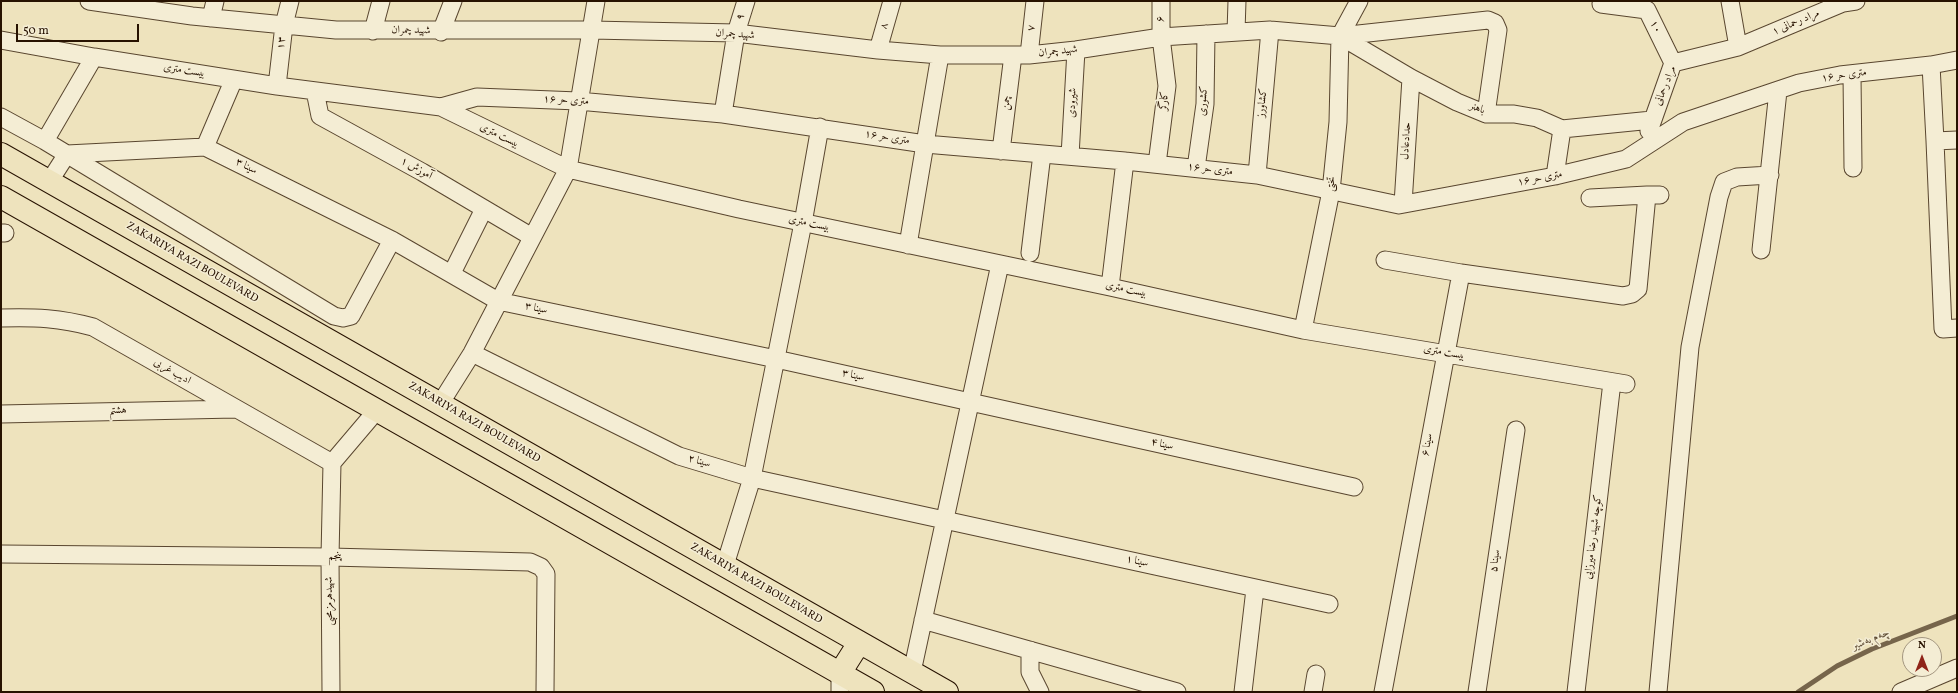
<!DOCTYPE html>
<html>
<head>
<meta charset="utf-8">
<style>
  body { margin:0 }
  #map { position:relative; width:1958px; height:693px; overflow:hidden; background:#eee3bd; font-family:Vollkorn,serif }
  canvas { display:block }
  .frame { position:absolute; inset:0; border:2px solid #271200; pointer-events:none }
  .north { position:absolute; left:1902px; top:637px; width:40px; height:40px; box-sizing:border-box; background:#f4edd4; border:1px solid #a2957f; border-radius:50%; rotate:0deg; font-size:11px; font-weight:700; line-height:16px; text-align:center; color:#271200 }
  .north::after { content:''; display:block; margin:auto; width:14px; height:18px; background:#8f2418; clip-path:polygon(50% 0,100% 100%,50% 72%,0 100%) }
  .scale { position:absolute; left:16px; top:24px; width:123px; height:18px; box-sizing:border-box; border:2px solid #271200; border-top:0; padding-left:5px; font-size:12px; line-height:14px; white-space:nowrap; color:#271200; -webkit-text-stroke:3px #f4edd4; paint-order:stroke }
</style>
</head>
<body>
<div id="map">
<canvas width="1958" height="693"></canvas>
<div class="frame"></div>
<div class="north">N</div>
<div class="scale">50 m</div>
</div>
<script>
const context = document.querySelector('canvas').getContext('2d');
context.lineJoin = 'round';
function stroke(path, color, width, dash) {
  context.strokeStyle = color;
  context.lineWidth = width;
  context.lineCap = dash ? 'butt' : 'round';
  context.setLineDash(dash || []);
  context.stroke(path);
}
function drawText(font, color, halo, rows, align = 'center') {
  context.font = font + ' Vollkorn,Amiri,serif';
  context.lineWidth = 3;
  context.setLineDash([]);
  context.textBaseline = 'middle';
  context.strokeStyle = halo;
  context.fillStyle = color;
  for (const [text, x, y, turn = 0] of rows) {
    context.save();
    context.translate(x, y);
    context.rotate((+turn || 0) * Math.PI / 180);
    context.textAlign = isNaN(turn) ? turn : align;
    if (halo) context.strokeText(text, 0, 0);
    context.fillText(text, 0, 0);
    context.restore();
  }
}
const stream = new Path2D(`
  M 1798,692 L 1837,666 L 1872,649 L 1957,616`);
const minor = new Path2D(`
  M 89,1 L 192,16 L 336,30 L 591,30 L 736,33 L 878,50 L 940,55 L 1029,55 L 1076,50 L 1161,37 L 1270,30 L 1340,36 L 1359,1
  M 1730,1 L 1738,47
  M 1601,4 L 1647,10 L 1673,63
  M 211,18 L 215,1
  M 373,31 L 381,1
  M 441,32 L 453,1
  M 1236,32 L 1237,1
  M 1340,36 L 1411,78 L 1457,102 L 1486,114 L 1514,114 L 1537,118 L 1562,129 L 1652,120
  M 1340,36 L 1488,20 L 1495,23 L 1498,30 L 1486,114
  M 1,40 L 94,57 L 277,86 L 441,107 L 568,169 L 739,209 L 1110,287 L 1303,330 L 1626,384
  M 878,50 L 892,1
  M 1029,55 L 1035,1
  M 1931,65 L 1935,141 L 1957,140
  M 1852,74 L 1853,168
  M 234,79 L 205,147 L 392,240 L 498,301 L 776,359 L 1354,487
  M 277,86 L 284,25 L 290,1
  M 315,91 L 320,116 L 422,172 L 532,237
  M 441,107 L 477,97 L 578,101 L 723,114 L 925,144 L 1125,161 L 1257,175 L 1399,205 L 1555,176 L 1626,159 L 1683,122 L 1799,83 L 1840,75 L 1931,65 L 1957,60
  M 723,114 L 736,33 L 746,1
  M 1,117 L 45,141 L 334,316 L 343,318 L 351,316 L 392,240
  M 1649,131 L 1673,63 L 1738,47 L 1843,3 L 1856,1
  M 45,141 L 94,57
  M 1935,141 L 1943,329 L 1957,328
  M 1001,151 L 1013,55
  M 1070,156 L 1076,50
  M 1157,164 L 1167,86 L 1161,37 L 1161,1
  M 1196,168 L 1205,104 L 1206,34
  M 1257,175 L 1270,30
  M 1555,176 L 1562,129
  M 49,182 L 67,154 L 205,147
  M 1590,198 L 1647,195
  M 1403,204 L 1411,78
  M 1,233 L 5,233
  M 908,245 L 940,55
  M 1761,250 L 1778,91
  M 1030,253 L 1042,154
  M 452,273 L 484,209
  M 1461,273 L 1623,296 L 1632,294 L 1638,289 L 1647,195 L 1660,195
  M 1110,287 L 1125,161
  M 1,318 C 35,317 60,318 93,327 L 332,463
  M 1303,330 L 1331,191 L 1338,122 L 1340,36
  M 472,353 L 679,456 L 752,478 L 1329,604
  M 440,404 L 472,353 L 568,169 L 596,1
  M 1,414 L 235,409
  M 332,463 L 377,410
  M 1,554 L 330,557 L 530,562 L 541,567 L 546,574 L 545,692
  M 725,565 L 752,478 L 803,223 L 820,127
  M 923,620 L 1177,692
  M 1030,650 L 1030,672 L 1040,692
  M 912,672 L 1000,264
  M 840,673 L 840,692
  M 331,692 L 330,557 L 332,463
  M 1243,692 L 1255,589
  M 1313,692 L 1316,674
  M 1383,692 L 1461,273 L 1385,260
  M 1477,692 L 1516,430
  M 1576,692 L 1612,382
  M 1658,692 L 1690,347 L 1719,197 L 1724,182 L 1737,177 L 1770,175
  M 1901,692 L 1957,668`);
const major = new Path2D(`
  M 1,154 L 947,692
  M 1,197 L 873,692
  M 840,673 L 859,643`);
const streetNames = [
  ["۹",741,17,-72],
  ["۶",1161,19,-90],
  ["مراد رحمانی ۱",1796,23,-23],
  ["۸",885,26,-74],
  ["۱۰",1655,27,63],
  ["۷",1032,28,-84],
  ["شهید چمران",411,31,1],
  ["شهید چمران",735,35,4],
  ["۱۳",282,43,-83],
  ["شهید چمران",1058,52,-6],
  ["بیست متری",184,71,9],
  ["۱۶ متری حر",1844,76,-8],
  ["مراد رحمانی",1666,86,-68],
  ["۱۶ متری حر",566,101,3],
  ["کارگر",1165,101,-83],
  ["کشوری",1204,101,-86],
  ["چمن",1007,103,-83],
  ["شیرودی",1073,103,-87],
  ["کشاورز",1263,103,-85],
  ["باهنر",1477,109,19],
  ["بیست متری",499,136,26],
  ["۱۶ متری حر",887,138,9],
  ["حدادعادل",1407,141,-86],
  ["سینا ۳",246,167,26],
  ["آموزش ۱",416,169,29],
  ["۱۶ متری حر",1210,170,7],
  ["۱۶ متری حر",1540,179,-11],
  ["تختی",1332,184,-83],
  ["بیست متری",809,224,12],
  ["ZAKARIYA RAZI BOULEVARD",192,263,30],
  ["بیست متری",1126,290,12],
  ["سینا ۳",536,309,12],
  ["بیست متری",1444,353,10],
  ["ادیب غربی",172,372,30],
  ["سینا ۳",853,376,13],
  ["هشتم",118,411,-1],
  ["ZAKARIYA RAZI BOULEVARD",474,423,30],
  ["سینا ۴",1162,445,12],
  ["سینا ۶",1428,445,-80],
  ["سینا ۲",699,462,16],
  ["کوچه شهید رضا میرزایی",1594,537,-83],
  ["پنجم",335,557,1],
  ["سینا ۵",1496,561,-82],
  ["۱ سینا",1137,562,13],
  ["ZAKARIYA RAZI BOULEVARD",756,584,30],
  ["شهیدهرمزمحبی",330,601,-91]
];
const waterNames = [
  ["چەم بەشیر",1871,640,-23]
];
stroke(stream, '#76654b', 5);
stroke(minor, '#59462f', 19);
stroke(major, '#271200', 24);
stroke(minor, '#f4edd4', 17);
stroke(major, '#eee3bd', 22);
drawText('11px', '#271200', '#f4edd4', streetNames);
drawText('italic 12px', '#625038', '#f4edd4', waterNames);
</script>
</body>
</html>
